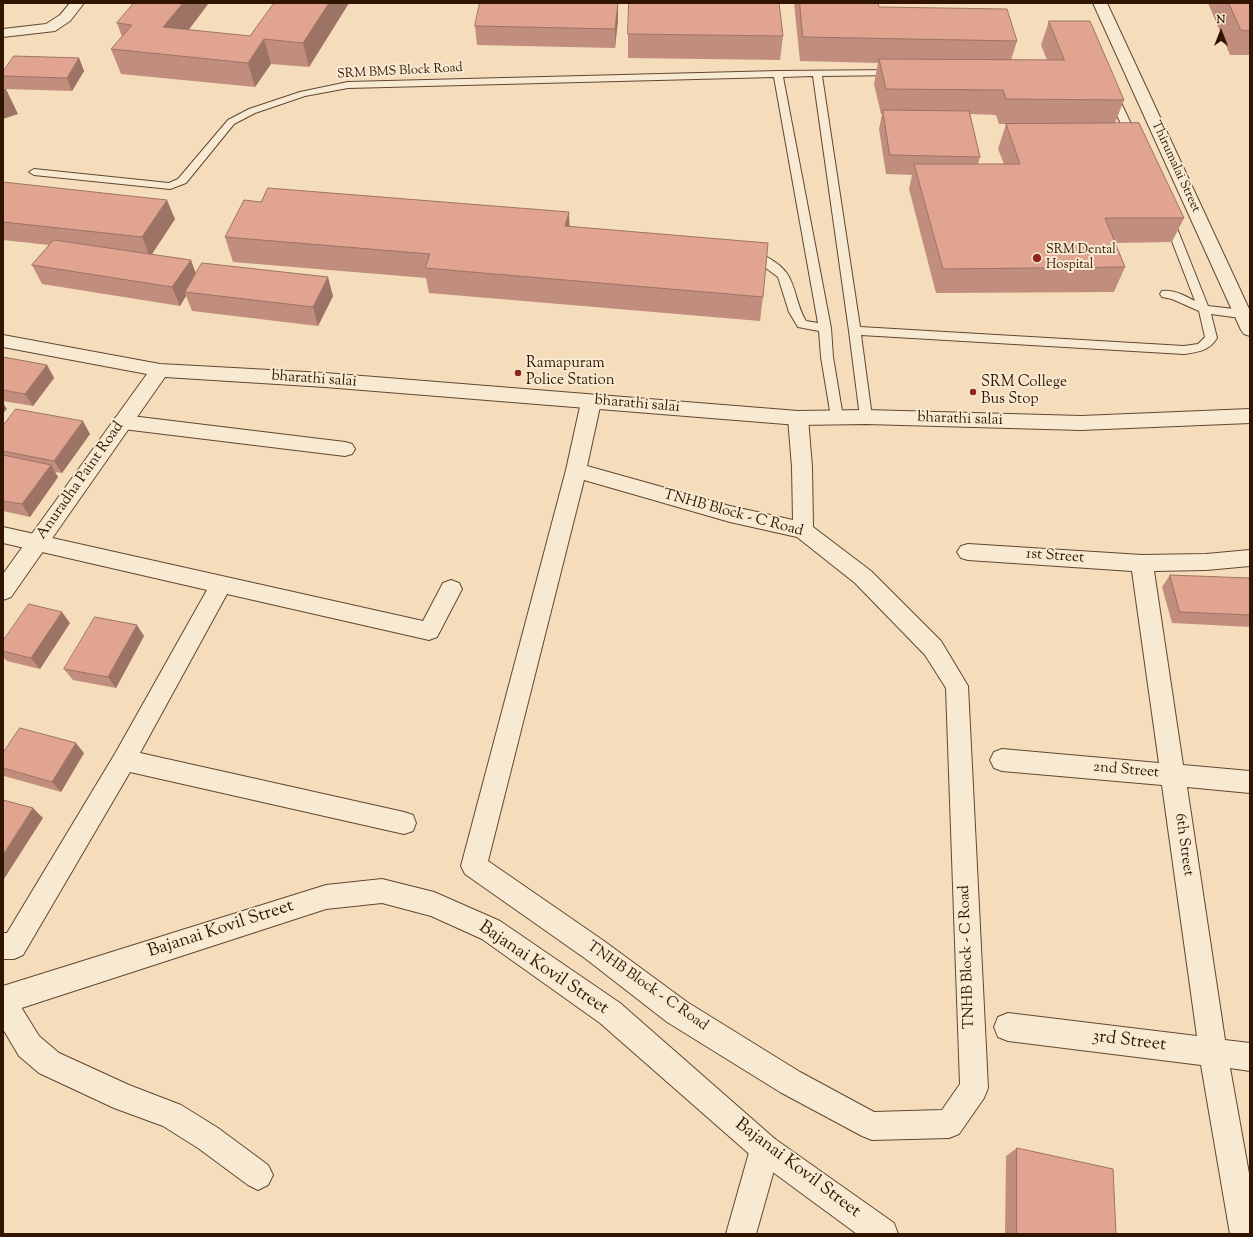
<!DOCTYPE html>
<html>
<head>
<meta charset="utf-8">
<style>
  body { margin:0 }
  #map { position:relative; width:1253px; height:1237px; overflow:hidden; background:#f5ddbb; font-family:"Sorts Mill Goudy",serif }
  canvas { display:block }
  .frame { position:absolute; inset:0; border:4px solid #311501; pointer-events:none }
  .north { position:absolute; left:1201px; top:12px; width:40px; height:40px; -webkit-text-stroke:3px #f8e9d3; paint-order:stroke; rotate:0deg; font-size:11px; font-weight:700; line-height:16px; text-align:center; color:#311501 }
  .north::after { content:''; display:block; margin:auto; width:14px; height:18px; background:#311501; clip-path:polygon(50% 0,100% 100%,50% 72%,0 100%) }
</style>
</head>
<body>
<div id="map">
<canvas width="1253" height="1237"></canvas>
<div class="frame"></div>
<div class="north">N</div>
</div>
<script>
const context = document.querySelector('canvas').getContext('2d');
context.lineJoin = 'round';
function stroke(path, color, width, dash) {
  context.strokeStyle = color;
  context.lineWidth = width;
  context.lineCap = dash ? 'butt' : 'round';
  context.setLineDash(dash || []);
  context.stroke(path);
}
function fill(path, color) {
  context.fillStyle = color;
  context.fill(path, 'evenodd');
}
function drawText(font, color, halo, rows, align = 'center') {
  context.font = font + ' "Sorts Mill Goudy",serif';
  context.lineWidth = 4;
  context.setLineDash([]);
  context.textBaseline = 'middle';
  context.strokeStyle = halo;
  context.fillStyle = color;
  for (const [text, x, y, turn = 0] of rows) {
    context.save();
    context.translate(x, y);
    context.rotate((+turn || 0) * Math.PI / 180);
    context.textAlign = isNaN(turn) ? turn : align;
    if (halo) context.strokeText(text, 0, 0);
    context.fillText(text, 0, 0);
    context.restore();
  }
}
const service = new Path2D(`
  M 895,70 L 898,71 L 900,73 L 898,75 L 822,76 L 860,327 L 1184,346 L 1198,344 L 1205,337 L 1199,311 L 1172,299 L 1162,297 L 1160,294 L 1162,291 C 1173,289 1186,296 1195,301 L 1163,218 L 1168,215 L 1173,218 L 1208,306 L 1243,310 L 1247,311 L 1249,314 L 1247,317 L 1233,317 L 1211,314 L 1217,338 C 1209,351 1198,352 1184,354 L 861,335 L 872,417 L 870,420 L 866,421 L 862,420 L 860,417 L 849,331 L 813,76 L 783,77 L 831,328 L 833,357 L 843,417 L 841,420 L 837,421 L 833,420 L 831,417 L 821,357 L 819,331 L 798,327 L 789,312 L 778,277 L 755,260 L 746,257 L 745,255 L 746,253 C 759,249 781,264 788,275 C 796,288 797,307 806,321 L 818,323 L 774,77 L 348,88 L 305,96 L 255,113 L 234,124 L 186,183 L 170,189 L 34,175 L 29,172 L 34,169 L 169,183 L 178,179 L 228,120 L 249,109 L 300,92 L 348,82 L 778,71 Z
  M 1112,91 L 1117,94 L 1139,141 L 1137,143 L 1134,144 L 1129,141 L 1107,94 Z`);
const minor = new Path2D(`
  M 70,3 L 84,3 L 70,21 L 55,31 L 3,37 L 3,29 L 46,24 L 60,15 Z
  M 1093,3 L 1107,3 L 1250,311 L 1250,336 L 1244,334 L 1241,330 Z
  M 591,395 L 598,397 L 601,402 L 587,466 L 730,506 L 793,520 L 792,467 L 788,418 L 791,413 L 798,411 L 805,413 L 808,418 L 812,467 L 813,527 L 871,571 L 941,641 L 968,686 L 988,1088 L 984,1098 L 959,1134 L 949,1138 L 872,1140 L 862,1136 L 780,1092 L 667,1022 L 586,959 L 465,874 L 461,866 L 566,470 L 581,402 L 584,397 ZM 584,480 L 730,522 L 797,537 L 855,583 L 925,655 L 946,688 L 960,1084 L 942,1110 L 874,1112 L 800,1072 L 687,1002 L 604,941 L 488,861 Z
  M 123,415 L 345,442 L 352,444 L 355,449 L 352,454 L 345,456 L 123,429 L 116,427 L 113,422 L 116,417 Z
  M 3,527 L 423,621 L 443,583 L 451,580 L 459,583 L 462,589 L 437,637 L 429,640 L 227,594 L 140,753 L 404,812 L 413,815 L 416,823 L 413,831 L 404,834 L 130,772 L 23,955 L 14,959 L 3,959 L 3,933 L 7,933 L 116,752 L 207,590 L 3,543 Z
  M 968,544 L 1142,555 L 1206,554 L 1250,550 L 1250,566 L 1206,570 L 1154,571 L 1183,765 L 1250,771 L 1250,793 L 1187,787 L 1225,1040 L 1250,1043 L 1250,1071 L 1230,1068 L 1250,1179 L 1250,1234 L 1230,1234 L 1201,1065 L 1008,1041 L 998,1037 L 994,1027 L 998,1017 L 1008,1013 L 1197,1036 L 1162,785 L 1002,771 L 994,768 L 990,760 L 994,752 L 1002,749 L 1159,763 L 1132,571 L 968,560 L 961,558 L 957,552 L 961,546 Z
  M 3,990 L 13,994 L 39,1036 L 59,1053 L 129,1085 L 181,1105 L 218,1128 L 268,1165 L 273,1175 L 268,1185 L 258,1190 L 248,1185 L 198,1148 L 163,1126 L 114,1108 L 39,1073 L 19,1056 L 3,1029 Z
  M 765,1134 L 775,1139 L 780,1149 L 756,1234 L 726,1234 L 750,1149 L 755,1139 Z`);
const tertiary = new Path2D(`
  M 3,335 L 160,364 L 325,373 L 798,411 L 866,410 L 1081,416 L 1250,409 L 1250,423 L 1081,430 L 866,424 L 798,425 L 325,387 L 165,377 L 11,597 L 3,600 L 3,574 L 147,374 L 3,347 Z
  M 382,879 L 434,892 L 500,921 L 620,1003 L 775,1139 L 894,1223 L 898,1234 L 857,1234 L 755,1159 L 600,1023 L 482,939 L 431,916 L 382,903 L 326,909 L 3,1014 L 3,986 L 326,885 Z`);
const wall = new Path2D(`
  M 349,3 L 309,67 L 271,64 L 255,87 L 121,74 L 111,49 L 122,37 L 117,23 L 250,36 Z
  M 618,3 L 618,20 L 615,48 L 477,45 L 475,26 Z
  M 794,3 L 878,3 L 879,7 L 1017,41 L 1011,60 L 1047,60 L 1041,45 L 1049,21 L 1124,100 L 1115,123 L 1184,218 L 1172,242 L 1115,243 L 1125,267 L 1114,292 L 936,293 L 909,189 L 912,175 L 886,174 L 879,129 L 882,114 L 881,114 L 874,84 L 878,63 L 800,61 ZM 970,114 L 996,115 L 999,124 L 1040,124 L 1006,124 L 998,149 L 1004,164 L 978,164 L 980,157 Z
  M 1208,3 L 1250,3 L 1250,55 L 1230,55 Z
  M 628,34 L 783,36 L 780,60 L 628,58 Z
  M 79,58 L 84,71 L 72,91 L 6,89 L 3,82 L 3,72 Z
  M 3,182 L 175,219 L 152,254 L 196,273 L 333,296 L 318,326 L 192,311 L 186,296 L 180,306 L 42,284 L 32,265 L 49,245 L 3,240 Z
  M 261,202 L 569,212 L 569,227 L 763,297 L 760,321 L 429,293 L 426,278 L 233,262 L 225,237 Z
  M 3,357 L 47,365 L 54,378 L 33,406 L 3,401 Z
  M 3,426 L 90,434 L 62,473 L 55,472 L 58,477 L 30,517 L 3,511 Z
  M 1170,575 L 1250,582 L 1250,627 L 1172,623 L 1162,587 Z
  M 70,623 L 40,669 L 7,661 L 3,657 L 3,641 Z
  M 144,636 L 116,688 L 73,680 L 64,669 Z
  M 3,753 L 84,753 L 61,792 L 4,776 L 3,775 Z
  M 1017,1148 L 1116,1234 L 1005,1234 L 1006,1156 Z`);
const shadedWall = new Path2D(`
  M 183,3 L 209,3 L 172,52 L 163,27 Z
  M 329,3 L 349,3 L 309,67 L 303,43 Z
  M 618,3 L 618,20 L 615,48 L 615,29 Z
  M 264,39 L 271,64 L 255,87 L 248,63 Z
  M 79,58 L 84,71 L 72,91 L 67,78 Z
  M 6,89 L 18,114 L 3,119 L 3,90 Z
  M 167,200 L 175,219 L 150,257 L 142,237 Z
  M 569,212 L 570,237 L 565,226 Z
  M 191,260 L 198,279 L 185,292 L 186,296 L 180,306 L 172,287 Z
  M 328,277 L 333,296 L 318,326 L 313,307 Z
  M 47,365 L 54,378 L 33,406 L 25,394 Z
  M 3,403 L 7,409 L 3,413 Z
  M 83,421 L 90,434 L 62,473 L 54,461 Z
  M 51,465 L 58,477 L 30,517 L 22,504 Z
  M 62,612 L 70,623 L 40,669 L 31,658 Z
  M 137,625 L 144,636 L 116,688 L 108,677 Z
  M 76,743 L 84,753 L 61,792 L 52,782 Z
  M 33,808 L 43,818 L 4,879 L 3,878 L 3,855 Z`);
const building = new Path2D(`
  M 134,3 L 183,3 L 163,27 L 250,36 L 274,3 L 329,3 L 303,43 L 264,39 L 248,63 L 111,49 L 132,25 L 117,23 Z
  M 480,3 L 618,3 L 615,29 L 475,26 Z
  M 629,3 L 779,3 L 783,36 L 628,34 Z
  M 800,3 L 878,3 L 879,7 L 1007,9 L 1017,41 L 803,37 Z
  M 1229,3 L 1250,3 L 1250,31 L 1241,30 Z
  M 1049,21 L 1090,21 L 1124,100 L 1006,99 L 1003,90 L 886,89 L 879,59 L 1064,60 Z
  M 14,56 L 79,58 L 67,78 L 3,76 L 3,72 Z
  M 3,85 L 6,89 L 3,90 Z
  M 883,110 L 969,111 L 980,157 L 890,155 Z
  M 1139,123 L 1184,218 L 1105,218 L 1125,267 L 943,269 L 914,164 L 1020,164 L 1006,124 Z
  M 3,182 L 167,200 L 142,237 L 3,222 Z
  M 268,188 L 569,212 L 565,226 L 768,243 L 763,297 L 425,268 L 430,254 L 225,237 L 244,200 L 261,202 Z
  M 54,240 L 191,260 L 172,287 L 32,265 Z
  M 202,263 L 328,277 L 313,307 L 185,292 Z
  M 3,357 L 47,365 L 25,394 L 3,390 Z
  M 16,409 L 83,421 L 54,461 L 3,451 L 3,426 Z
  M 3,455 L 51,465 L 22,504 L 3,501 Z
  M 1170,575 L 1249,578 L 1250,582 L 1250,615 L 1180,612 Z
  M 29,604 L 62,612 L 31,658 L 3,651 L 3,641 Z
  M 95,617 L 137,625 L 108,677 L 64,669 Z
  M 20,728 L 76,743 L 52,782 L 3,768 L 3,753 Z
  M 3,800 L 33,808 L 3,855 Z
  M 1017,1148 L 1113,1169 L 1116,1234 L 1017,1234 Z`);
const markers = [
  [1037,258,5,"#8f2418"],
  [518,373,4,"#8f2418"],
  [973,392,4,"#8f2418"]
];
const farStreetnames = [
  ["SRM BMS Block Road",400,72,-3],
  ["Thirumalai Street",1175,167,65]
];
const farPoinames = [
  ["SRM Dental",1046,251],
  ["Hospital",1046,266]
];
const poiNames = [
  ["Ramapuram",526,364],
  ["Police Station",526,381],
  ["SRM College",981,383],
  ["Bus Stop",981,400]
];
const streetNames = [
  ["bharathi salai",314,380,4],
  ["bharathi salai",637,405,5],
  ["bharathi salai",960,420,2],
  ["Anuradha Paint Road",81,481,-55],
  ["TNHB Block - C Road",733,514,15],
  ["1st Street",1055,557,4],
  ["2nd Street",1126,771,5],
  ["6th Street",1183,845,82],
  ["TNHB Block - C Road",968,957,-92],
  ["TNHB Block - C Road",647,987,35]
];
const nearStreetnames = [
  ["Bajanai Kovil Street",221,930,-18],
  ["Bajanai Kovil Street",543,969,34],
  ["3rd Street",1129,1042,7],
  ["Bajanai Kovil Street",797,1169,37]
];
stroke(service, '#624730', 2);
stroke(minor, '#624730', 2);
stroke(tertiary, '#624730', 2);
fill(service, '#f8e9d3');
fill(minor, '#f8e9d3');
fill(tertiary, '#f8e9d3');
fill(wall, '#c18d7c');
fill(shadedWall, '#9d7365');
fill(building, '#e0a490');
stroke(building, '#9d7365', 1);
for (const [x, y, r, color] of markers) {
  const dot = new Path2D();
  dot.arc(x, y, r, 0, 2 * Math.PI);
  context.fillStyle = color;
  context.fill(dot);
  stroke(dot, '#f8e9d3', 1.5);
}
drawText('13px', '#311501', '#f8e9d3', farStreetnames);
drawText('13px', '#311501', '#f8e9d3', farPoinames, 'left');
drawText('15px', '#311501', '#f8e9d3', poiNames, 'left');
drawText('15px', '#311501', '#f8e9d3', streetNames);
drawText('18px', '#311501', '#f8e9d3', nearStreetnames);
</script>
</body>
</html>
